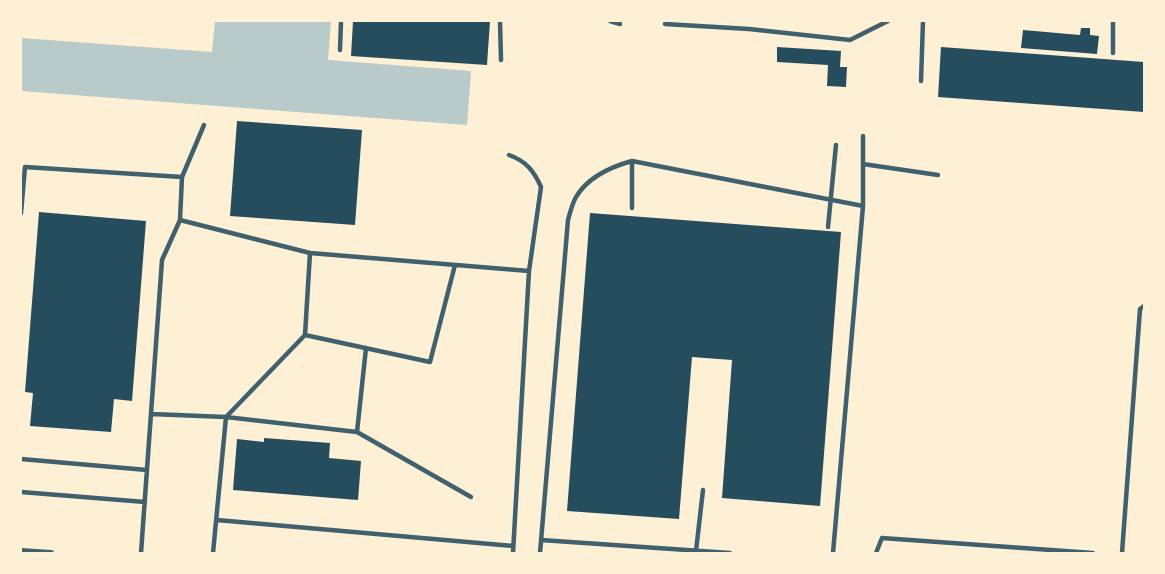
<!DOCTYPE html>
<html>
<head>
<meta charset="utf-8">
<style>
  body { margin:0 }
  #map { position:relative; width:1165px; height:574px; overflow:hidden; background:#fdf0d5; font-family:"DejaVu Sans",sans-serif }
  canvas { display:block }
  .frame { position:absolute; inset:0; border:22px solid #fdf0d5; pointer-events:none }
</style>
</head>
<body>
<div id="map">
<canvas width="1165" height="574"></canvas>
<div class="frame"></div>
</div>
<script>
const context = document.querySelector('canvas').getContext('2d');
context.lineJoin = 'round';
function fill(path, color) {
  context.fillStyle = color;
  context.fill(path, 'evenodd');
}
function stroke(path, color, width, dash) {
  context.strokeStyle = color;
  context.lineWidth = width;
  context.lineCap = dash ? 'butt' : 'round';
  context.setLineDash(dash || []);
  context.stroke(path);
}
const green = new Path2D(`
  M 215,21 L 331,21 L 328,60 L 471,71 L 467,125 L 21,91 L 21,38 L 212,52 Z`);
const building = new Path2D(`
  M 353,21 L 490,21 L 487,65 L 351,56 Z
  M 1081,28 L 1090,28 L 1090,35 L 1099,36 L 1097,54 L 1021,48 L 1023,30 L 1080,35 Z
  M 777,47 L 841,51 L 840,67 L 847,67 L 846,87 L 827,86 L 828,65 L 777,62 Z
  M 941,47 L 1144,62 L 1144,112 L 938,97 Z
  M 237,121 L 362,130 L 355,225 L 230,216 Z
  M 39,212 L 146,221 L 132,401 L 114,399 L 111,432 L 30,426 L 33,393 L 25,392 Z
  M 590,213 L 841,232 L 820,506 L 722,498 L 732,360 L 692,357 L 679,519 L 567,511 Z
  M 264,438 L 330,443 L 329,458 L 361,461 L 358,500 L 233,490 L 237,439 L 264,442 Z`);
const service = new Path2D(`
  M 500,21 L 501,60
  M 610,21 L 620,24
  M 665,24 L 749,29 L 850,40 L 888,21
  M 340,50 L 341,21
  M 1113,53 L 1113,21
  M 921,81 L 923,21
  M 509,155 C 526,161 534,171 541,187 L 529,271
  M 632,161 L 632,208
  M 863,164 L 938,175
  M 182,177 L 204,125
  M 863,206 L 863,136
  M 21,213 L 25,167 L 182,177 L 180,220 L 162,260 L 141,553
  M 180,220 L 310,253 L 305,335 L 226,417 L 357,432
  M 828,227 L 836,145
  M 310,253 L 529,271 L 513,553
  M 305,335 L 430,362 L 455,265
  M 366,348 L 357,432 L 471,497
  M 151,414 L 226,417 L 213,553
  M 21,459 L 147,470
  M 21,492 L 145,502
  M 217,520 L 513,546
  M 541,540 L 730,553
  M 696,551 L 703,490
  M 540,553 L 568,220 C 570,213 572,204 576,197 C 588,177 610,167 632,161 L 863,206 L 833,553
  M 876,553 L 882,538 L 1093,553
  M 1122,553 L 1140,309 L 1144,306`);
const minor = new Path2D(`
  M 21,551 L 51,553`);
fill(green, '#b9caca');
fill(building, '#264d5e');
stroke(service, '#3f606c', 4.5);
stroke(minor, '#3f606c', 6);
</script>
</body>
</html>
